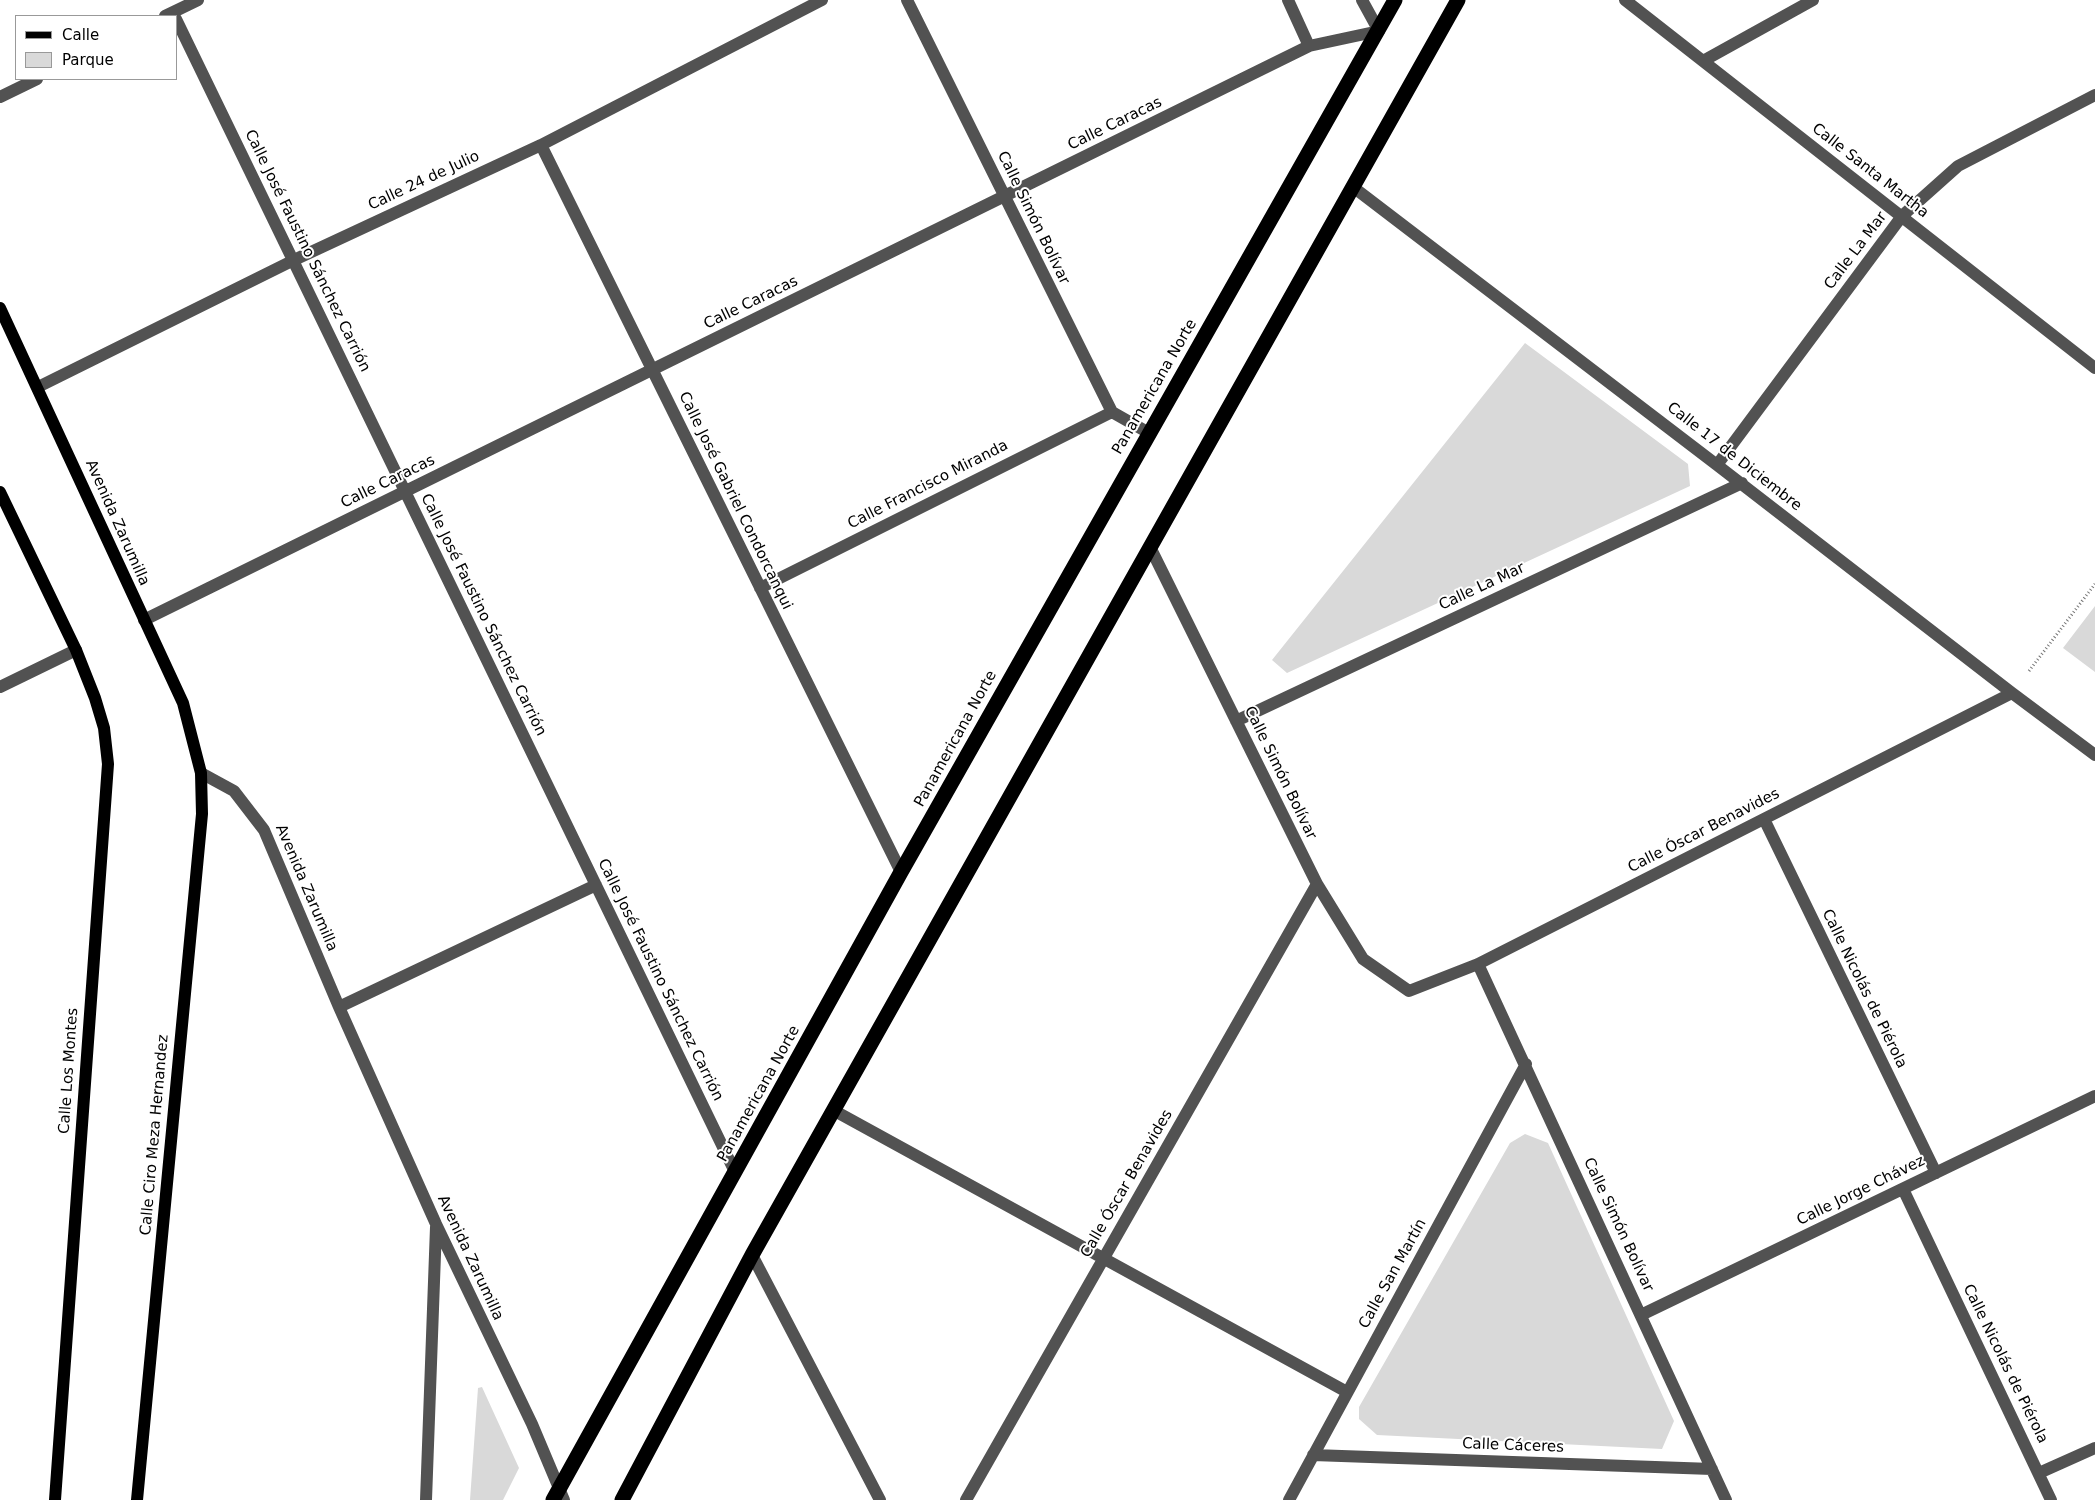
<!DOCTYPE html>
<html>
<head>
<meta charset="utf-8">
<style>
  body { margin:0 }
  #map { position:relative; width:2095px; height:1500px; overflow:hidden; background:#fff; font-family:"DejaVu Sans",sans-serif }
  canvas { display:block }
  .legend { position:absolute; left:15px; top:15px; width:162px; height:65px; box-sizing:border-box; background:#fff; border:1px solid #999; margin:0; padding:6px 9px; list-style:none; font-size:15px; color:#000 }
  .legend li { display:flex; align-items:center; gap:10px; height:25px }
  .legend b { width:25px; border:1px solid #999 }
</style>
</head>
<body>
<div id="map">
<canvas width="2095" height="1500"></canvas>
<ul class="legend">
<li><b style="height:6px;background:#000"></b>Calle</li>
<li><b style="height:14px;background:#d9d9d9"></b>Parque</li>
</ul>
</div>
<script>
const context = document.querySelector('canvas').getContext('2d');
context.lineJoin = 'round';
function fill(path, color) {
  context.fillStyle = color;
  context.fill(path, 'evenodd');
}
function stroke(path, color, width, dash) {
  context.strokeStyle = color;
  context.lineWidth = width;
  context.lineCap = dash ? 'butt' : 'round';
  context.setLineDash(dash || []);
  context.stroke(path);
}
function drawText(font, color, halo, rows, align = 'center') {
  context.font = font + ' "DejaVu Sans",sans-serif';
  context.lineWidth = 4;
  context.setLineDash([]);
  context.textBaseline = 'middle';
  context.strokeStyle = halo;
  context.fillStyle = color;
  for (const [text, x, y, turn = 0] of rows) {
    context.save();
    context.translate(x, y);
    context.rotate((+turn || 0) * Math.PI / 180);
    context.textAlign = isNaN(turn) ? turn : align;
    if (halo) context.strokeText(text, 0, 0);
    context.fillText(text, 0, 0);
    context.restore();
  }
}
const green = new Path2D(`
  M 1525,343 L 1688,464 L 1690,486 L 1287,673 L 1272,660 Z
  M 2095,606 L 2095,672 L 2063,648 Z
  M 1525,1134 L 1548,1143 L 1674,1421 L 1662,1449 L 1377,1435 L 1359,1419 L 1359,1407 L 1510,1143 Z
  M 482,1387 L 519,1468 L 503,1500 L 470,1500 L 478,1388 Z`);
const path = new Path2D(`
  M 2029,671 L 2095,584`);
const minor = new Path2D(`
  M 907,0 L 1112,412 L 1149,433
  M 1288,0 L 1309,46
  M 1625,0 L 2095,368
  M 165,16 L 198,0
  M 176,19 L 735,1172
  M 1703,61 L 1813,0
  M 0,97 L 37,79
  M 541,145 L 901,872
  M 1353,187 L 1717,465 L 2012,693 L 2095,755
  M 38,387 L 294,260 L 541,145 L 822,0
  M 1717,465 L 1902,216 L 1958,166 L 2095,95
  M 1150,547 L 1317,884 L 1363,959 L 1409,991 L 1478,964 L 2012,693
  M 760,588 L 1112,412
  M 144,620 L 1309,46 L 1379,31 L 1362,0
  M 0,687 L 76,650
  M 1236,721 L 1742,483
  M 201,773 L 234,791 L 264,830 L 339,1007 L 436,1224 L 532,1424 L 564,1500
  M 1764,819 L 1936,1173
  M 1478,964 L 1726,1500
  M 339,1007 L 596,885
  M 833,1110 L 1347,1392
  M 1903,1189 L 2051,1500
  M 752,1255 L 880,1500
  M 1641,1315 L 2095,1096
  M 1313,1455 L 1712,1469
  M 2039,1473 L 2095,1448
  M 426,1500 L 436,1227
  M 966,1500 L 1317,884
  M 1289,1500 L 1526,1064`);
const major = new Path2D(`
  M 0,308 L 183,703 L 201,773 L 202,814 L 137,1500
  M 0,492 L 76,650 L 95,698 L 104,728 L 108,764 L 55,1500`);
const highway = new Path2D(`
  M 553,1500 L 901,872 L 1395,0
  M 622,1500 L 752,1255 L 1458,0`);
const streetNames = [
  ["Calle Caracas",1115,124,-26],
  ["Calle Santa Martha",1870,171,38],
  ["Calle 24 de Julio",424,181,-25],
  ["Calle Simón Bolívar",1033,218,64],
  ["Calle José Faustino Sánchez Carrión",307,251,64],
  ["Calle La Mar",1856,251,-53],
  ["Calle Caracas",751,303,-26],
  ["Panamericana Norte",1155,387,-60],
  ["Calle 17 de Diciembre",1734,457,38],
  ["Calle Caracas",388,482,-26],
  ["Calle Francisco Miranda",928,485,-27],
  ["Calle José Gabriel Condorcanqui",735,501,64],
  ["Avenida Zarumilla",117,523,66],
  ["Calle La Mar",1482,587,-25],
  ["Calle José Faustino Sánchez Carrión",483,615,64],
  ["Panamericana Norte",956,739,-61],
  ["Calle Simón Bolívar",1280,773,64],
  ["Calle Óscar Benavides",1704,831,-27],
  ["Avenida Zarumilla",306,888,67],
  ["Calle José Faustino Sánchez Carrión",660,980,64],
  ["Calle Nicolás de Piérola",1864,989,64],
  ["Calle Los Montes",69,1071,-86],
  ["Panamericana Norte",759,1094,-61],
  ["Calle Ciro Meza Hernandez",155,1135,-85],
  ["Calle Óscar Benavides",1127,1184,-60],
  ["Calle Jorge Chávez",1861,1191,-26],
  ["Calle Simón Bolívar",1618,1225,65],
  ["Avenida Zarumilla",470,1258,65],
  ["Calle San Martín",1393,1274,-61],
  ["Calle Nicolás de Piérola",2005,1364,64],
  ["Calle Cáceres",1513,1446,2]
];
fill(green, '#d9d9d9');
stroke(path, '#747474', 3, [1, 2.5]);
stroke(minor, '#525252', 12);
stroke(major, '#000', 12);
stroke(highway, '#000', 15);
drawText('15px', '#000', '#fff', streetNames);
</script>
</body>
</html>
